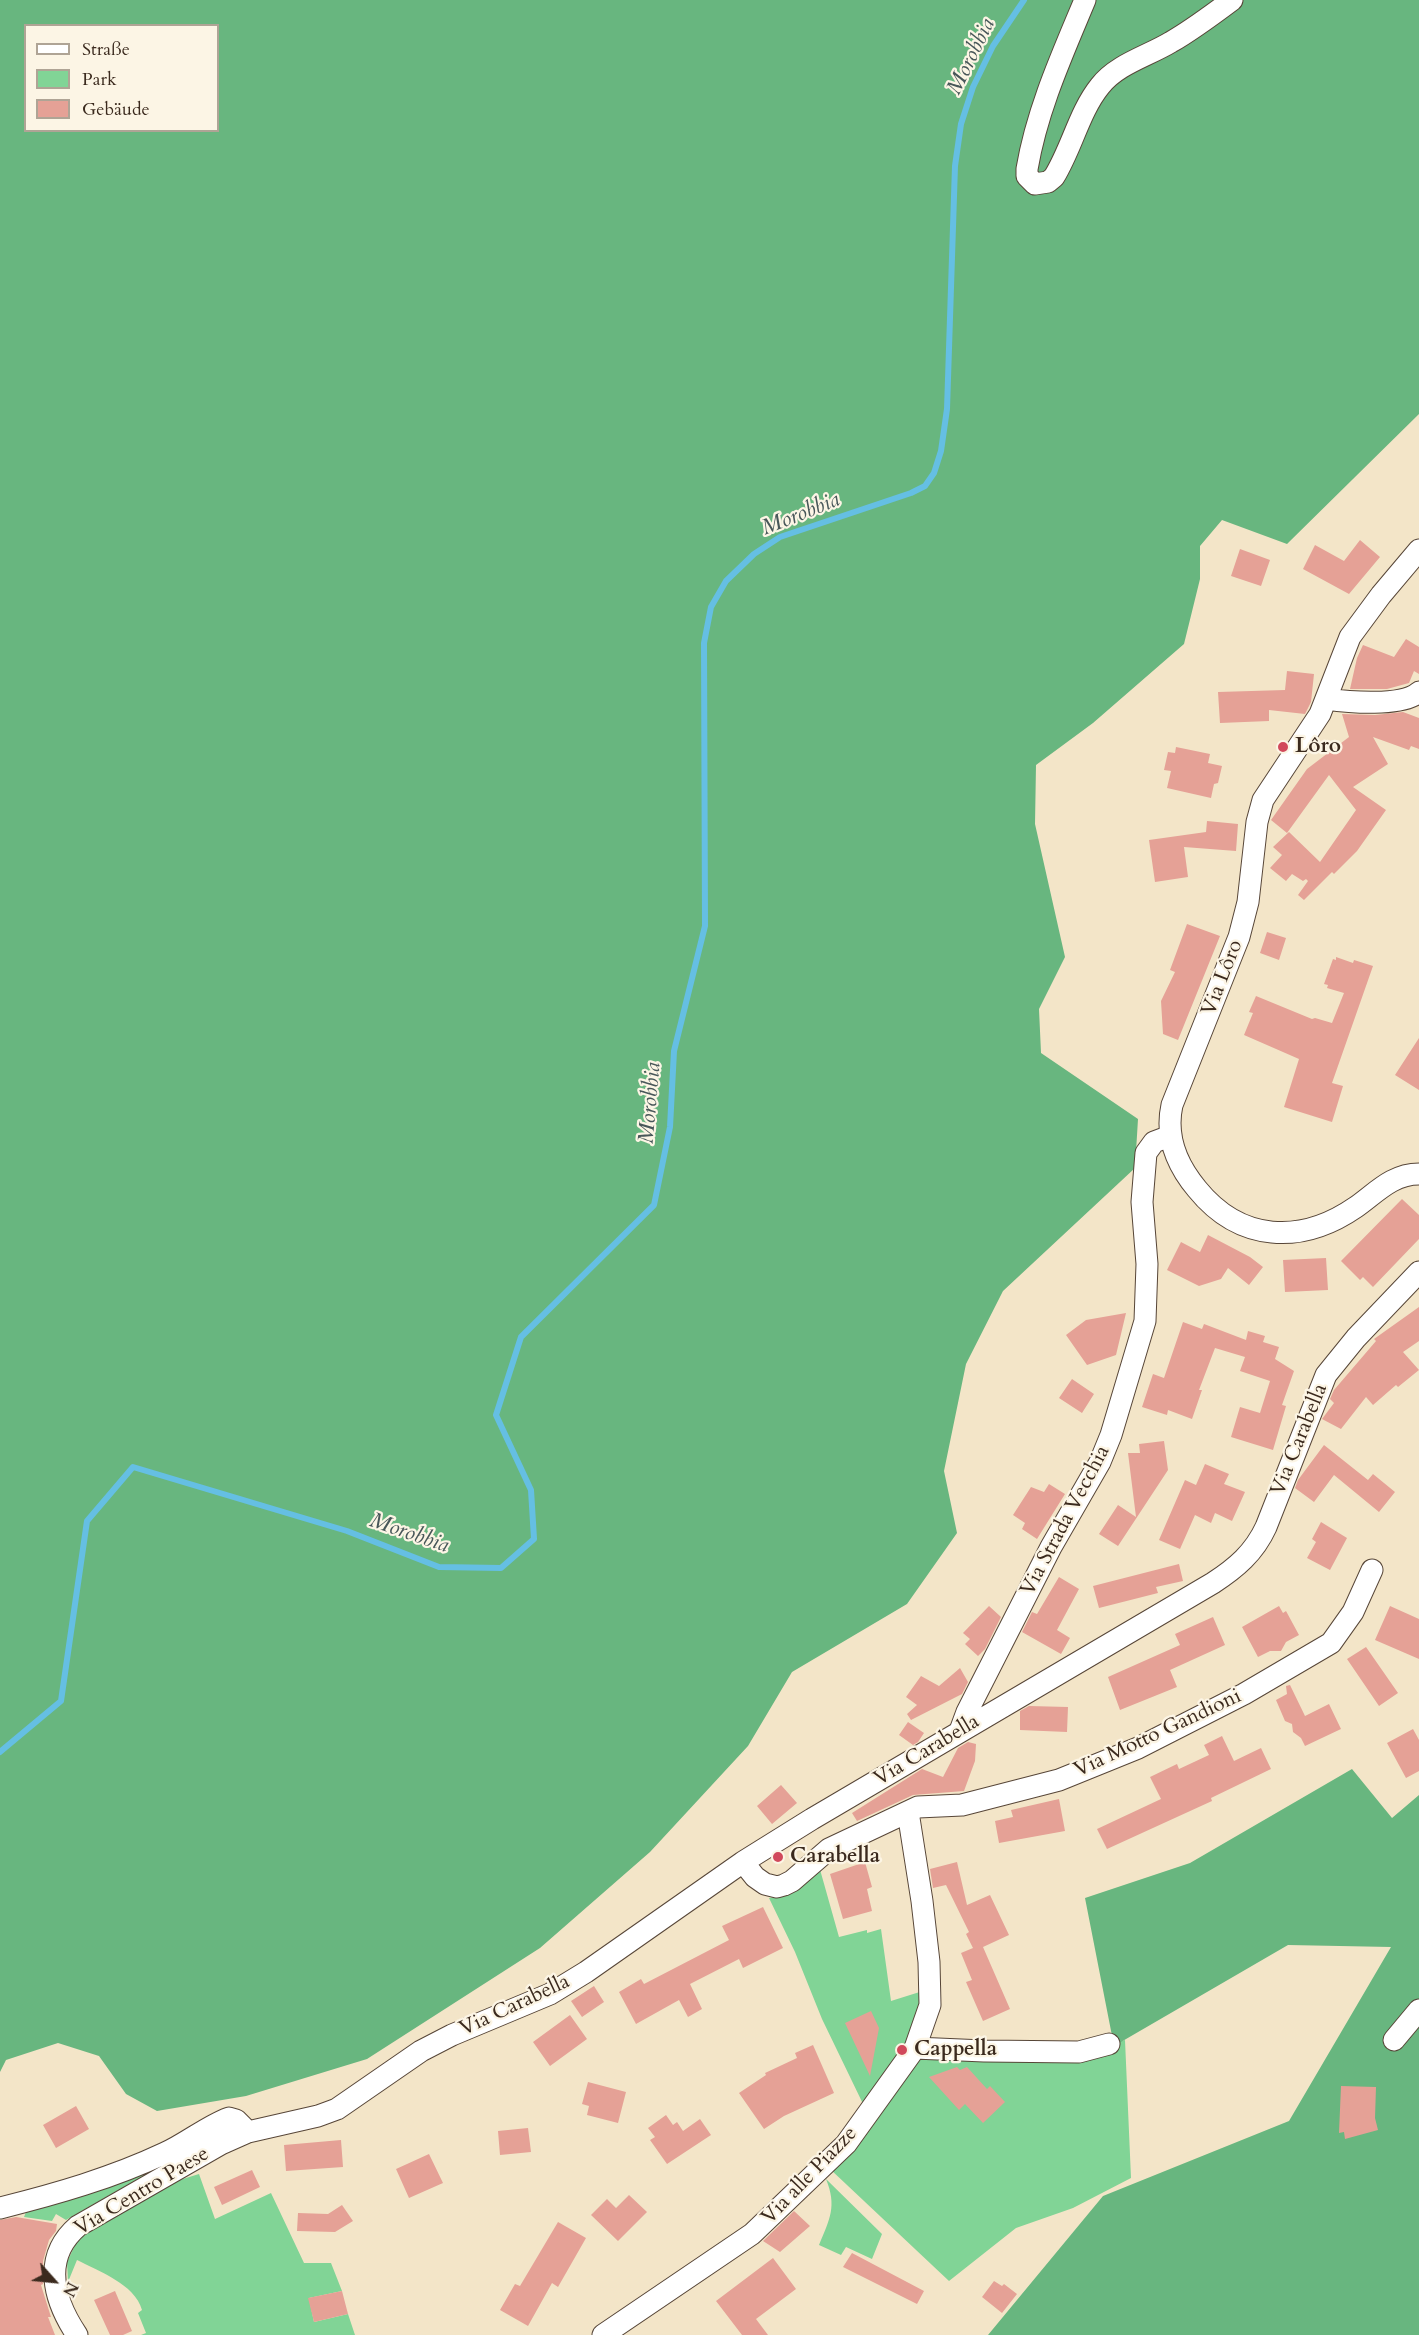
<!DOCTYPE html>
<html>
<head>
<meta charset="utf-8">
<style>
  body { margin:0 }
  #map { position:relative; width:1419px; height:2335px; overflow:hidden; background:#f3e5c8; font-family:Cardo,serif }
  canvas { display:block }
  .legend { position:absolute; left:24px; top:24px; width:195px; height:108px; box-sizing:border-box; background:#fcf5e5; border:2px solid #afa495; margin:0; padding:8px 10px; list-style:none; font-size:18px; color:#3b2a1e }
  .legend li { display:flex; align-items:center; gap:12px; height:30px }
  .legend b { width:30px; border:2px solid #afa495 }
  .north { position:absolute; left:24px; top:2251px; width:60px; height:60px; -webkit-text-stroke:4px #fcf5e5; paint-order:stroke; rotate:117deg; font-size:16px; font-weight:700; line-height:24px; text-align:center; color:#3b2a1e }
  .north::after { content:''; display:block; margin:auto; width:21px; height:27px; background:#3b2a1e; clip-path:polygon(50% 0,100% 100%,50% 72%,0 100%) }
</style>
</head>
<body>
<div id="map">
<canvas width="1419" height="2335"></canvas>
<ul class="legend">
<li><b style="height:8px;background:#fff"></b>Straße</li>
<li><b style="height:16px;background:#81d496"></b>Park</li>
<li><b style="height:16px;background:#e5a196"></b>Gebäude</li>
</ul>
<div class="north">N</div>
</div>
<script>
const context = document.querySelector('canvas').getContext('2d');
context.lineJoin = 'round';
function fill(path, color) {
  context.fillStyle = color;
  context.fill(path, 'evenodd');
}
function stroke(path, color, width, dash) {
  context.strokeStyle = color;
  context.lineWidth = width;
  context.lineCap = dash ? 'butt' : 'round';
  context.setLineDash(dash || []);
  context.stroke(path);
}
function drawText(font, color, halo, rows, align = 'center') {
  context.font = font + ' Cardo,serif';
  context.lineWidth = 4.5;
  context.setLineDash([]);
  context.textBaseline = 'middle';
  context.strokeStyle = halo;
  context.fillStyle = color;
  for (const [text, x, y, turn = 0] of rows) {
    context.save();
    context.translate(x, y);
    context.rotate((+turn || 0) * Math.PI / 180);
    context.textAlign = isNaN(turn) ? turn : align;
    if (halo) context.strokeText(text, 0, 0);
    context.fillText(text, 0, 0);
    context.restore();
  }
}
const green = new Path2D(`
  M 819,1866 L 839,1937 L 867,1930 L 867,1933 L 881,1929 L 891,2001 L 926,1990 L 910,2037 L 865,2108 L 822,2019 L 795,1952 L 769,1898 L 783,1896 Z
  M 1125,2040 L 1131,2178 L 1073,2208 L 1016,2228 L 949,2281 L 830,2169 L 915,2048 L 1109,2044 Z
  M 150,2168 L 155,2169 L 66,2220 L 56,2214 L 52,2221 L 24,2217 L 26,2212 Z
  M 199,2174 L 215,2219 L 271,2193 L 304,2263 L 331,2263 L 342,2291 L 309,2298 L 314,2322 L 348,2314 L 355,2335 L 141,2335 L 146,2333 L 138,2313 L 142,2310 C 135,2284 98,2271 77,2260 L 68,2282 L 67,2262 L 78,2239 L 173,2182 Z
  M 826,2179 L 882,2234 L 872,2259 L 846,2247 L 841,2255 L 819,2245 C 830,2219 837,2206 826,2179 Z`);
const forest = new Path2D(`
  M 0,0 L 1419,0 L 1419,414 L 1287,544 L 1222,520 L 1200,546 L 1200,579 L 1184,644 L 1093,723 L 1036,765 L 1035,824 L 1065,957 L 1039,1009 L 1041,1053 L 1138,1119 L 1135,1168 L 1003,1291 L 966,1364 L 944,1471 L 957,1533 L 907,1604 L 792,1672 L 748,1746 L 650,1852 L 540,1948 L 367,2059 L 246,2096 L 157,2111 L 126,2094 L 99,2056 L 58,2043 L 6,2060 L 0,2072 ZM 26,26 L 218,26 L 218,130 L 26,130 Z
  M 1352,1769 L 1392,1818 L 1419,1795 L 1419,2335 L 988,2335 L 1103,2196 L 1289,2121 L 1391,1947 L 1288,1945 L 1114,2046 L 1085,1898 L 1190,1863 Z`);
const stream = new Path2D(`
  M 0,1752 L 61,1701 L 87,1521 L 133,1467 L 347,1531 L 439,1567 L 501,1568 L 534,1539 L 531,1490 L 496,1415 L 521,1337 L 654,1205 L 670,1127 L 674,1051 L 705,926 L 704,643 L 711,607 L 726,581 L 754,554 L 780,537 L 911,493 L 925,486 L 934,473 L 941,451 L 947,409 L 955,166 L 961,124 L 973,87 L 993,46 L 1024,0`);
const building = new Path2D(`
  M 1360,540 L 1380,557 L 1349,594 L 1303,569 L 1315,545 L 1344,561 Z
  M 1240,549 L 1270,560 L 1261,586 L 1231,576 Z
  M 1406,639 L 1419,647 L 1419,674 L 1414,671 L 1409,683 L 1387,689 L 1350,689 L 1357,658 L 1363,645 L 1394,657 Z
  M 1287,671 L 1314,674 L 1311,702 L 1305,714 L 1269,710 L 1269,721 L 1220,723 L 1218,692 L 1285,690 Z
  M 1403,712 L 1419,718 L 1419,749 L 1411,746 L 1409,750 L 1373,737 L 1388,764 L 1353,787 L 1386,810 L 1357,851 L 1334,874 L 1332,872 L 1304,900 L 1298,895 L 1308,881 L 1306,879 L 1303,881 L 1292,874 L 1286,881 L 1270,868 L 1282,855 L 1273,847 L 1289,832 L 1320,862 L 1356,810 L 1329,775 L 1287,833 L 1271,820 L 1307,769 L 1349,737 L 1342,714 L 1375,715 Z
  M 1176,747 L 1210,754 L 1208,763 L 1222,766 L 1218,783 L 1214,784 L 1211,798 L 1167,788 L 1171,771 L 1164,770 L 1168,752 L 1175,753 Z
  M 1207,821 L 1238,824 L 1236,851 L 1184,847 L 1188,877 L 1155,882 L 1149,840 L 1206,832 Z
  M 1187,924 L 1220,936 L 1178,1040 L 1163,1034 L 1161,1001 L 1175,972 L 1170,970 Z
  M 1267,932 L 1286,938 L 1279,960 L 1260,953 Z
  M 1336,957 L 1353,963 L 1354,960 L 1373,966 L 1332,1083 L 1343,1086 L 1332,1122 L 1284,1107 L 1299,1059 L 1244,1035 L 1253,1013 L 1249,1012 L 1256,996 L 1312,1019 L 1315,1018 L 1332,1023 L 1344,993 L 1327,988 L 1328,985 L 1324,984 L 1333,959 L 1336,960 Z
  M 1419,1038 L 1419,1090 L 1395,1075 Z
  M 1402,1199 L 1419,1215 L 1419,1239 L 1373,1287 L 1363,1277 L 1360,1280 L 1341,1261 Z
  M 1208,1235 L 1250,1257 L 1263,1267 L 1249,1285 L 1228,1268 L 1221,1279 L 1199,1286 L 1167,1270 L 1181,1242 L 1200,1252 Z
  M 1326,1258 L 1328,1290 L 1285,1292 L 1283,1260 Z
  M 1419,1307 L 1419,1341 L 1403,1352 L 1419,1370 L 1398,1387 L 1396,1385 L 1373,1405 L 1366,1397 L 1341,1429 L 1322,1419 L 1334,1403 L 1330,1399 L 1334,1390 L 1376,1341 L 1374,1339 Z
  M 1126,1313 L 1116,1355 L 1087,1365 L 1066,1335 L 1086,1320 Z
  M 1183,1322 L 1202,1329 L 1204,1324 L 1246,1340 L 1248,1331 L 1265,1336 L 1263,1342 L 1279,1347 L 1275,1359 L 1294,1371 L 1282,1405 L 1286,1406 L 1273,1450 L 1231,1437 L 1240,1407 L 1260,1413 L 1270,1381 L 1240,1371 L 1245,1357 L 1215,1348 L 1199,1390 L 1202,1390 L 1192,1419 L 1168,1410 L 1167,1415 L 1142,1407 L 1153,1374 L 1164,1378 Z
  M 1072,1379 L 1094,1394 L 1082,1413 L 1059,1398 Z
  M 1164,1441 L 1168,1470 L 1118,1546 L 1099,1534 L 1118,1505 L 1136,1517 L 1128,1453 L 1140,1453 L 1139,1444 Z
  M 1324,1445 L 1368,1480 L 1373,1474 L 1395,1492 L 1379,1512 L 1334,1475 L 1314,1502 L 1295,1488 L 1298,1480 Z
  M 1205,1464 L 1229,1474 L 1224,1484 L 1245,1492 L 1232,1521 L 1215,1513 L 1211,1523 L 1195,1515 L 1180,1549 L 1159,1540 L 1185,1480 L 1196,1485 Z
  M 1049,1484 L 1065,1494 L 1037,1539 L 1022,1529 L 1025,1523 L 1013,1515 L 1031,1487 L 1044,1492 Z
  M 1321,1522 L 1347,1538 L 1330,1570 L 1307,1558 L 1316,1542 L 1312,1539 Z
  M 1179,1564 L 1183,1581 L 1156,1587 L 1158,1593 L 1099,1608 L 1093,1586 Z
  M 1059,1577 L 1079,1589 L 1057,1630 L 1070,1638 L 1061,1654 L 1022,1632 L 1032,1612 L 1037,1614 Z
  M 989,1606 L 1001,1617 L 985,1649 L 978,1656 L 965,1644 L 970,1639 L 963,1633 Z
  M 1279,1606 L 1283,1613 L 1286,1611 L 1299,1635 L 1286,1642 L 1281,1651 L 1270,1651 L 1258,1657 L 1242,1627 Z
  M 1390,1606 L 1419,1619 L 1419,1659 L 1375,1640 Z
  M 1213,1617 L 1225,1645 L 1170,1670 L 1177,1687 L 1120,1710 L 1108,1677 L 1180,1645 L 1175,1634 Z
  M 1366,1647 L 1398,1693 L 1379,1706 L 1347,1659 Z
  M 960,1668 L 968,1682 L 962,1694 L 911,1720 L 907,1714 L 917,1705 L 906,1697 L 921,1676 L 939,1686 Z
  M 1290,1685 L 1305,1716 L 1329,1704 L 1341,1729 L 1305,1746 L 1301,1738 L 1293,1732 L 1292,1724 L 1285,1721 L 1276,1700 L 1287,1694 L 1286,1686 Z
  M 1029,1706 L 1068,1707 L 1067,1732 L 1020,1730 L 1020,1711 Z
  M 908,1722 L 924,1733 L 918,1742 L 913,1745 L 899,1735 Z
  M 1413,1729 L 1419,1740 L 1419,1771 L 1406,1778 L 1387,1743 Z
  M 1222,1736 L 1234,1761 L 1261,1748 L 1271,1769 L 1211,1798 L 1212,1801 L 1107,1849 L 1097,1829 L 1161,1799 L 1150,1777 L 1177,1764 L 1179,1769 L 1209,1755 L 1204,1745 Z
  M 968,1742 L 976,1744 L 975,1761 L 964,1791 L 913,1795 L 857,1821 L 852,1813 L 922,1769 L 943,1777 L 958,1748 Z
  M 781,1785 L 797,1803 L 772,1824 L 757,1806 Z
  M 1059,1799 L 1065,1831 L 999,1843 L 995,1821 L 1013,1817 L 1011,1810 Z
  M 865,1862 L 872,1887 L 867,1889 L 872,1911 L 843,1919 L 830,1874 Z
  M 957,1862 L 967,1905 L 990,1895 L 1009,1935 L 983,1947 L 1010,2009 L 983,2021 L 966,1982 L 972,1980 L 961,1953 L 973,1948 L 966,1934 L 969,1932 L 946,1885 L 933,1888 L 930,1869 Z
  M 763,1907 L 783,1948 L 743,1968 L 739,1959 L 690,1984 L 702,2009 L 688,2017 L 679,2000 L 636,2024 L 619,1992 L 641,1979 L 644,1984 L 729,1940 L 722,1926 Z
  M 594,1986 L 604,2002 L 582,2017 L 571,2001 Z
  M 871,2011 L 879,2028 L 870,2076 L 845,2023 Z
  M 570,2015 L 587,2039 L 550,2066 L 533,2042 Z
  M 813,2045 L 834,2093 L 784,2116 L 764,2129 L 739,2093 L 766,2075 L 765,2073 L 797,2058 L 795,2053 Z
  M 957,2067 L 960,2070 L 967,2067 L 987,2089 L 990,2086 L 1005,2102 L 983,2123 L 965,2104 L 959,2110 L 929,2077 Z
  M 588,2082 L 626,2092 L 618,2123 L 587,2115 L 589,2106 L 582,2104 Z
  M 1341,2086 L 1376,2087 L 1375,2118 L 1378,2130 L 1345,2139 L 1344,2132 L 1339,2133 Z
  M 76,2106 L 89,2129 L 56,2148 L 43,2125 Z
  M 666,2115 L 673,2125 L 677,2122 L 683,2131 L 700,2119 L 711,2135 L 667,2164 L 650,2140 L 655,2137 L 648,2128 Z
  M 528,2128 L 531,2152 L 500,2155 L 498,2131 Z
  M 341,2140 L 343,2167 L 286,2171 L 284,2145 Z
  M 429,2154 L 443,2183 L 409,2198 L 396,2169 Z
  M 252,2170 L 260,2187 L 222,2205 L 214,2187 Z
  M 629,2195 L 647,2212 L 618,2241 L 591,2215 L 607,2199 L 616,2208 Z
  M 342,2205 L 353,2221 L 335,2232 L 297,2231 L 298,2213 L 328,2214 Z
  M 794,2211 L 810,2226 L 780,2252 L 763,2241 Z
  M 16,2217 L 57,2224 L 56,2231 L 49,2240 L 43,2261 L 43,2284 L 41,2285 L 51,2317 L 48,2317 L 55,2335 L 0,2335 L 0,2220 Z
  M 558,2222 L 586,2238 L 558,2287 L 552,2283 L 528,2326 L 500,2310 L 515,2284 L 520,2286 Z
  M 852,2253 L 924,2291 L 917,2304 L 843,2267 Z
  M 773,2258 L 796,2289 L 756,2319 L 768,2335 L 742,2335 L 716,2301 Z
  M 994,2281 L 1002,2286 L 1004,2284 L 1017,2294 L 1002,2313 L 982,2297 Z
  M 115,2291 L 132,2331 L 123,2335 L 110,2335 L 94,2300 Z
  M 342,2291 L 348,2314 L 314,2322 L 308,2298 Z`);
const minor = new Path2D(`
  M 1085,0 C 1062,55 1037,110 1027,169 L 1027,176 L 1035,184 L 1048,182 L 1054,177 C 1072,148 1079,112 1100,86 C 1117,64 1148,56 1171,42 C 1192,30 1212,15 1232,0
  M 1419,550 L 1381,595 L 1350,637 L 1320,714 L 1263,800 L 1257,822 L 1248,902 L 1239,937 L 1172,1105 C 1165,1137 1177,1165 1197,1189 C 1240,1242 1301,1245 1356,1207 C 1376,1193 1392,1174 1419,1174
  M 1326,699 C 1348,702 1402,707 1419,692
  M 960,1731 L 967,1712 L 1051,1547 L 1100,1462 L 1111,1435 L 1145,1321 L 1147,1264 L 1142,1202 L 1146,1153 L 1154,1142 L 1170,1136
  M 743,1862 L 755,1877 L 765,1884 L 777,1887 L 784,1885 L 792,1881 L 829,1849 L 918,1807 L 962,1805 L 1059,1780 L 1138,1748 L 1244,1694 L 1331,1643 L 1353,1612 L 1372,1570
  M 1394,2040 L 1419,2010
  M 915,2048 L 984,2051 L 1079,2052 L 1109,2044
  M 0,2208 C 56,2194 112,2178 165,2153 C 187,2143 207,2126 229,2118 L 236,2120 L 248,2132
  M 77,2335 C 53,2299 42,2257 78,2226 L 221,2144 L 248,2132 L 318,2116 L 337,2109 L 421,2051 L 452,2035 L 550,1994 L 586,1972 L 743,1862 L 812,1819 L 1213,1583 C 1236,1568 1254,1553 1266,1527 L 1326,1375 L 1356,1338 L 1419,1272
  M 603,2335 L 752,2234 L 846,2144 L 915,2048 L 930,2005 L 929,1962 L 922,1901 L 908,1812`);
const markers = [
  [1283,747,6,"#d1495b"],
  [778,1857,6,"#d1495b"],
  [902,2050,6,"#d1495b"]
];
const poiNames = [
  ["Lôro",1295,747],
  ["Carabella",790,1857],
  ["Cappella",914,2050]
];
const streetNames = [
  ["Via Lôro",1223,978,-69],
  ["Via Carabella",1300,1440,-68],
  ["Via Strada Vecchia",1066,1521,-62],
  ["Via Motto Gandioni",1158,1734,-25],
  ["Via Carabella",927,1751,-31],
  ["Via Carabella",515,2006,-25],
  ["Via alle Piazze",810,2176,-46],
  ["Via Centro Paese",142,2192,-31]
];
const waterNames = [
  ["Morobbia",972,57,-64],
  ["Morobbia",801,515,-22],
  ["Morobbia",651,1103,-85],
  ["Morobbia",409,1534,19]
];
fill(green, '#81d496');
fill(forest, '#68b67f');
stroke(stream, '#65bfe3', 6);
fill(building, '#e5a196');
stroke(minor, '#574638', 23);
stroke(minor, '#fff', 21);
for (const [x, y, r, color] of markers) {
  const dot = new Path2D();
  dot.arc(x, y, r, 0, 2 * Math.PI);
  context.fillStyle = color;
  context.fill(dot);
  stroke(dot, '#fcf5e5', 2);
}
drawText('bold 21px', '#3b2a1e', '#fcf5e5', poiNames, 'left');
drawText('21px', '#3b2a1e', '#fcf5e5', streetNames);
drawText('italic 22px', '#485759', '#fcf5e5', waterNames);
</script>
</body>
</html>
